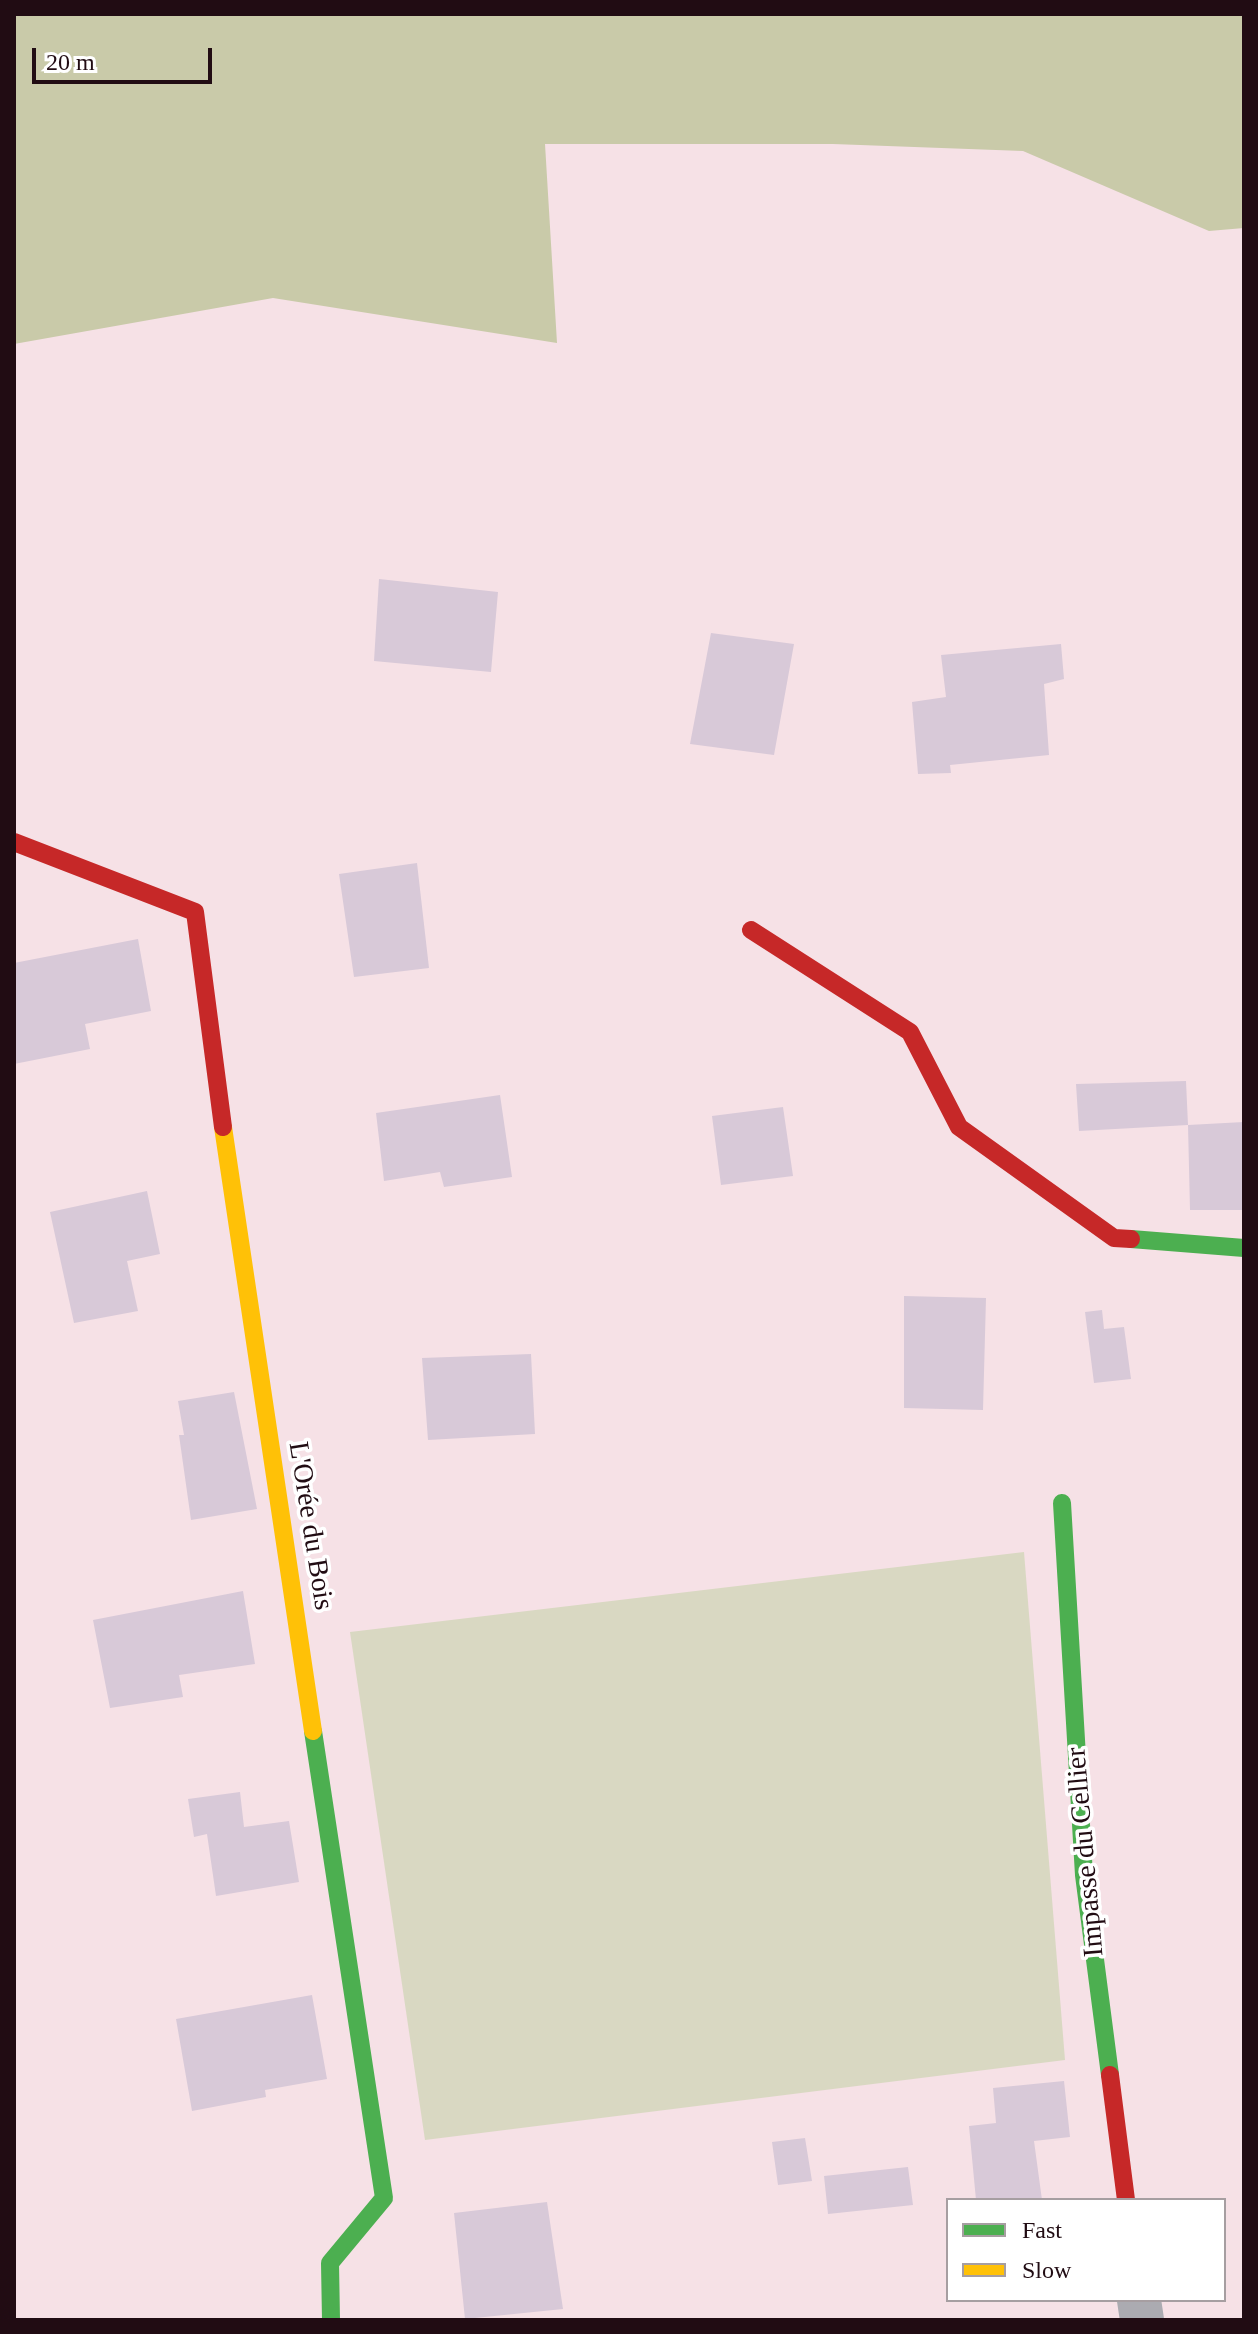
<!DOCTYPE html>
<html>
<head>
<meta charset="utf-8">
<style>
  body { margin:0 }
  #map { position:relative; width:1258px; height:2334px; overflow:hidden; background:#f6e1e6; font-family:Georgia,serif }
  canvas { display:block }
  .frame { position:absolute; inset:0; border:16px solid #210c13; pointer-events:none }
  .legend { position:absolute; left:946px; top:2198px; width:280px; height:104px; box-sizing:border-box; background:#fff; border:2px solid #a69ea1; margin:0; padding:10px 14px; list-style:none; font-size:24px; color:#210c13 }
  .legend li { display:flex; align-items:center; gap:16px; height:40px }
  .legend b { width:40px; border:2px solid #a69ea1 }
  .scale { position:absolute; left:32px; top:48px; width:180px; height:36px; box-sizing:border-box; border:4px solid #210c13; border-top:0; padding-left:10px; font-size:24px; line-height:28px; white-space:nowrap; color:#210c13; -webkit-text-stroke:6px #fff; paint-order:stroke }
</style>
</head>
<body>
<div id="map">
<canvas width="1258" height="2334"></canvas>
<div class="frame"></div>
<ul class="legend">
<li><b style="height:10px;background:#4caf50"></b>Fast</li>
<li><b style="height:10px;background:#ffc107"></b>Slow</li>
</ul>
<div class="scale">20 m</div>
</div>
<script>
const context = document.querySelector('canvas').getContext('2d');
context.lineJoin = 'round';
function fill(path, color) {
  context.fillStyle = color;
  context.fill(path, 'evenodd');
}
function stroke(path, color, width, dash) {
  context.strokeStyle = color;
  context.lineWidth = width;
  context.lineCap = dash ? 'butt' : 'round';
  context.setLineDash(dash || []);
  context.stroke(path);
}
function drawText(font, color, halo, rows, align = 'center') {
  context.font = font + ' Georgia,serif';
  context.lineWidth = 7;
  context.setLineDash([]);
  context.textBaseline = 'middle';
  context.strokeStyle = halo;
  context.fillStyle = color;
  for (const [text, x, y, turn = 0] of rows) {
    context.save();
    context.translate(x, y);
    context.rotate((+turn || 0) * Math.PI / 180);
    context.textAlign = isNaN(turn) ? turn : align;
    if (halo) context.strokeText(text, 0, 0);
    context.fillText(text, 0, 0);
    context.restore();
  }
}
const green = new Path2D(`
  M 1024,1552 L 1065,2060 L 425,2140 L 350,1632 Z`);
const forest = new Path2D(`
  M 14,14 L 1244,14 L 1244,228 L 1209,231 L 1023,151 L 833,144 L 545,144 L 557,343 L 273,298 L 14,344 Z`);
const building = new Path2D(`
  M 379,579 L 498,592 L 491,672 L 374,661 Z
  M 711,633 L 794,644 L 774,755 L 690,744 Z
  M 1061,644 L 1064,679 L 1044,684 L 1049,755 L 950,765 L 951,773 L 918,774 L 912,702 L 946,697 L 941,655 Z
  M 417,863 L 429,968 L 354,977 L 339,874 Z
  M 138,939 L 151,1011 L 85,1024 L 90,1049 L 14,1064 L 14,963 Z
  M 1186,1081 L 1188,1125 L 1079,1131 L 1076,1084 Z
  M 500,1095 L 512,1177 L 444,1187 L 440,1172 L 384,1181 L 376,1113 Z
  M 783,1107 L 793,1176 L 721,1185 L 712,1116 Z
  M 1244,1122 L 1244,1210 L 1190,1210 L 1188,1125 Z
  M 147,1191 L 160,1254 L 127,1261 L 138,1311 L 74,1323 L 50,1212 Z
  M 904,1296 L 986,1298 L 983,1410 L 904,1408 Z
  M 1102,1310 L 1104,1329 L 1124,1327 L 1131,1379 L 1094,1383 L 1085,1312 Z
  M 531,1354 L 535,1434 L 428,1440 L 422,1358 Z
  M 234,1392 L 257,1509 L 191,1520 L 179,1435 L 184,1435 L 178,1401 Z
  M 243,1591 L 255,1664 L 179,1675 L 183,1697 L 110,1708 L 93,1620 Z
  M 240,1792 L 244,1827 L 289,1821 L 299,1882 L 216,1896 L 207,1834 L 194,1837 L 188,1799 Z
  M 312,1995 L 327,2079 L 265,2090 L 266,2097 L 192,2111 L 176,2019 Z
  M 1064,2081 L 1070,2137 L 1034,2141 L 1042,2200 L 976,2200 L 969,2126 L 996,2123 L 993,2088 Z
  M 805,2138 L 812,2181 L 778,2185 L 772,2142 Z
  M 908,2167 L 913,2205 L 828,2214 L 824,2176 Z
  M 547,2202 L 563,2309 L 465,2319 L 454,2213 Z`);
const street = new Path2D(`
  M 1139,2300 L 1142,2320`);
const fast = new Path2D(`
  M 1131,1239 L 1244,1248
  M 1062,1503 L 1084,1875 L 1110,2075
  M 313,1731 L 384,2198 L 330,2263 L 331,2320`);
const slow = new Path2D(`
  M 223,1127 L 313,1731`);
const jam = new Path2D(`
  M 14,842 L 195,912 L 223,1127
  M 751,930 L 910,1032 L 959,1127 L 1114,1238 L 1131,1239
  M 1110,2075 L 1126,2200`);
const streetNames = [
  ["L'Orée du Bois",310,1526,81],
  ["Impasse du Cellier",1086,1852,-95]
];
fill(green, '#d9d8c2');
fill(forest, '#c9caa9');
fill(building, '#d8c9d8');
stroke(street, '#ababb1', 44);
stroke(fast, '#4caf50', 18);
stroke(slow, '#ffc107', 18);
stroke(jam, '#c62828', 18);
drawText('28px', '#210c13', '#fff', streetNames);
</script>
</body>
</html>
